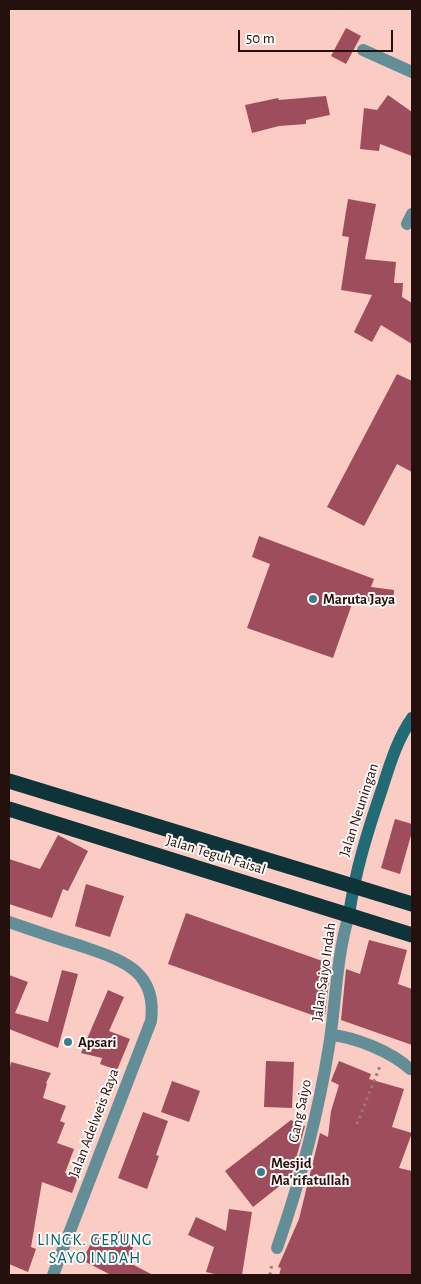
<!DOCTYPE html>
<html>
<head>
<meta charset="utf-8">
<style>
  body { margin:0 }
  #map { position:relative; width:421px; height:1284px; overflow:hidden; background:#fbccc3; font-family:"Alegreya Sans",sans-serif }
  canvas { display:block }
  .frame { position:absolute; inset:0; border:10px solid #24100d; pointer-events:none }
  .scale { position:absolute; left:238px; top:30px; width:155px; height:22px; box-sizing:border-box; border:2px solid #24100d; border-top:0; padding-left:6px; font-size:15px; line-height:18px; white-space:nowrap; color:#24100d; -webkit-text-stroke:4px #fef8f7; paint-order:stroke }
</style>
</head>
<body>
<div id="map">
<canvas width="421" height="1284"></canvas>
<div class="frame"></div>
<div class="scale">50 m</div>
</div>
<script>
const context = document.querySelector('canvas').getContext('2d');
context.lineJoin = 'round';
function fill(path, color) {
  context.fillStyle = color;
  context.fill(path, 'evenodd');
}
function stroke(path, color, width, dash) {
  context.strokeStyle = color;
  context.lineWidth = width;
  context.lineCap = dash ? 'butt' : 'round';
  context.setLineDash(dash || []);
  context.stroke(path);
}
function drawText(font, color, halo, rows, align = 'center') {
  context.font = font + ' "Alegreya Sans",sans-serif';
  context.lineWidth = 4;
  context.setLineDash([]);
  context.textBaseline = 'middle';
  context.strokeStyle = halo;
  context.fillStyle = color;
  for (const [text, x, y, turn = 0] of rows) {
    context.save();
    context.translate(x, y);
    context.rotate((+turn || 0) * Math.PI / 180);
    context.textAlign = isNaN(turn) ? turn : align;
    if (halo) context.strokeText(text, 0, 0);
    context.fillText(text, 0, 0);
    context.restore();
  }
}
const building = new Path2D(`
  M 346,28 L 361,36 L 346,64 L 331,56 Z
  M 388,95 L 412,112 L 412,156 L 380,144 L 379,151 L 360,149 L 364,108 L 377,110 Z
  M 326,96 L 330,115 L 306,120 L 306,124 L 279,126 L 252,133 L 245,105 L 278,98 L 279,100 Z
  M 348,199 L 376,204 L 365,259 L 396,262 L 394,283 L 403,283 L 402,297 L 412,303 L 412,344 L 381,325 L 372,342 L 354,332 L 372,295 L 341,290 L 349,237 L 342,236 Z
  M 397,374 L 412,381 L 412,472 L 397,464 L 364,526 L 327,507 Z
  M 259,536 L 374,579 L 371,587 L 394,590 L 393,606 L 353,601 L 333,658 L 247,628 L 270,564 L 252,557 Z
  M 395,819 L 412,824 L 412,832 L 400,874 L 381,868 Z
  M 58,835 L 88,851 L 68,891 L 63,889 L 52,918 L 9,904 L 9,859 L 40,869 Z
  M 86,884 L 124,896 L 110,937 L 75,926 Z
  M 186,913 L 331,964 L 325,1015 L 316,1012 L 315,1016 L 168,964 Z
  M 369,940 L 407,950 L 398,984 L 412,989 L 412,1045 L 341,1020 L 346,969 L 360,974 Z
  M 62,970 L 78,974 L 58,1048 L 9,1029 L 9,975 L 28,982 L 15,1013 L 48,1022 Z
  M 108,990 L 124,997 L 109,1031 L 130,1039 L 117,1070 L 100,1064 L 102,1058 L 81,1053 Z
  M 266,1061 L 294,1062 L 292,1108 L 264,1107 Z
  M 339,1061 L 371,1074 L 369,1079 L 404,1089 L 392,1127 L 412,1133 L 399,1168 L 412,1171 L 412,1275 L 279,1275 L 281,1268 L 278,1267 L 299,1219 L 320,1133 L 328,1137 L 331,1111 L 339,1085 L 331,1081 Z
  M 11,1062 L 51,1073 L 46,1083 L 47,1084 L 43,1098 L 66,1106 L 60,1121 L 65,1123 L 57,1143 L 74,1149 L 65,1173 L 78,1177 L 72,1193 L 42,1182 L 31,1247 L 36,1249 L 28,1272 L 9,1264 L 9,1072 Z
  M 172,1081 L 200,1091 L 189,1122 L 161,1112 Z
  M 143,1112 L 168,1121 L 156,1155 L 159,1156 L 147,1189 L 118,1178 Z
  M 291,1120 L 305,1126 L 291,1177 L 253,1207 L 225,1171 Z
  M 229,1209 L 252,1212 L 242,1275 L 219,1275 L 206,1272 L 214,1247 L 188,1235 L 196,1217 L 226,1231 Z
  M 119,1231 L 137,1240 L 126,1261 L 153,1275 L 111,1275 L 82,1260 L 97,1233 L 113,1242 Z`);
const path = new Path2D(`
  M 357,1124 L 380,1066
  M 270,1275 L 272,1263`);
const street = new Path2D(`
  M 363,50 L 412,72
  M 407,224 L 412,214
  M 9,922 C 32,930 55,938 78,945 C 118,959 158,968 151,1021 L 53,1275
  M 331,1035 C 355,1037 392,1052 410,1069
  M 277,1248 C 300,1182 318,1116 329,1046 C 336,1003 336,958 349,915`);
const secondary = new Path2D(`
  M 349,915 C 355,871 368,830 382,789 C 390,764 397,740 412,718`);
const highway = new Path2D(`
  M 9,781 L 412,904
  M 9,809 L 412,935`);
const markers = [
  [313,599,5,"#397e8b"],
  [68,1042,5,"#397e8b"],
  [261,1172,5,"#397e8b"]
];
const poiNames = [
  ["Maruta Jaya",323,599],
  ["Apsari",78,1042],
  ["Mesjid",271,1163],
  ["Ma'rifatullah",271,1180]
];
const streetNames = [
  ["Jalan Neuningan",359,810,-72],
  ["Jalan Teguh Faisal",216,855,17],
  ["Jalan Saiyo Indah",324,972,-82],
  ["Gang Saiyo",300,1111,-78],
  ["Jalan Adelweis Raya",94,1123,-69]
];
const neighbourhoodNames = [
  ["LINGK. GERUNG",95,1240],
  ["SAYO INDAH",95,1258]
];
fill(building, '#9d4d5b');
stroke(path, '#9c7972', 3, [2.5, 4]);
stroke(street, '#648e97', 12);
stroke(secondary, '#216a76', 12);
stroke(highway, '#0e3339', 15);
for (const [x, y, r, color] of markers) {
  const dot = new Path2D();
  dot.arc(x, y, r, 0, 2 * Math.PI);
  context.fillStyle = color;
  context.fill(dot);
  stroke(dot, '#fef8f7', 2);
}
drawText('bold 15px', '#24100d', '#fef8f7', poiNames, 'left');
drawText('15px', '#24100d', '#fef8f7', streetNames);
context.letterSpacing = '1px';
drawText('16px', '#006371', '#fef8f7', neighbourhoodNames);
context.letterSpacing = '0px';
</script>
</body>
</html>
